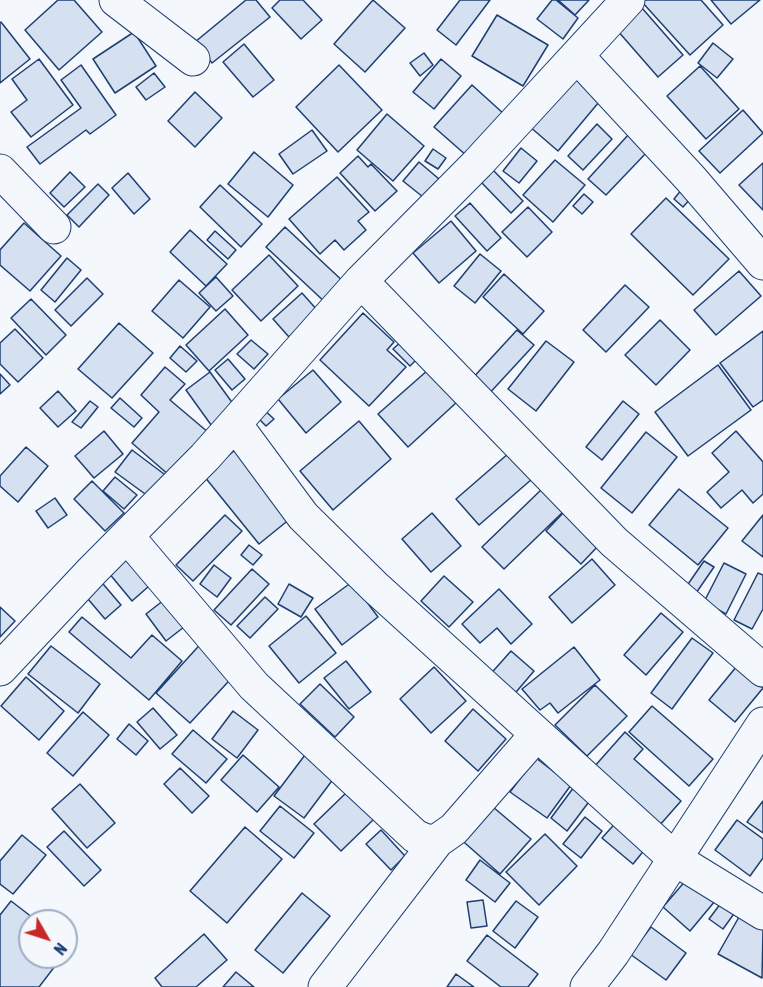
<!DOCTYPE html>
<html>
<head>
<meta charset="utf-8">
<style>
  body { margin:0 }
  #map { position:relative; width:763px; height:987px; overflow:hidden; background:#f4f7fb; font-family:"Asap Condensed",sans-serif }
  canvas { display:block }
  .north { position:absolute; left:18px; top:909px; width:60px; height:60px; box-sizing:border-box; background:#f4f7fb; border:2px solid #9eadc5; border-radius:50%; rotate:129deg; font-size:16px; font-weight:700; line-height:24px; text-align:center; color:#1d3f73 }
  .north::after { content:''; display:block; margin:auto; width:21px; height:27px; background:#c62828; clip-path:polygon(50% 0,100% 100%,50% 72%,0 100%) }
</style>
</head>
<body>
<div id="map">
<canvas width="763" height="987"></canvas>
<div class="north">N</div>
</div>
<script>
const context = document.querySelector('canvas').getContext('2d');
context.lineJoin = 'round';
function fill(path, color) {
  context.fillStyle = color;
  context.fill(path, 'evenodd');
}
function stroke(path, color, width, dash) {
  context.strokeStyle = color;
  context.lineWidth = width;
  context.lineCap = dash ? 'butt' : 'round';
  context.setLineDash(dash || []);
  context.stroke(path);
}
const building = new Path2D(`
  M 58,0 L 74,0 L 102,32 L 59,70 L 25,30 Z
  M 246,0 L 256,0 L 270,17 L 212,63 L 195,42 Z
  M 280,0 L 303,0 L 322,20 L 301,39 L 272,8 Z
  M 373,0 L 405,28 L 365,72 L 334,44 Z
  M 460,0 L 490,0 L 456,45 L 437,30 Z
  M 552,0 L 556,0 L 578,18 L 563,39 L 537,19 Z
  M 558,0 L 589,0 L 575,15 Z
  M 644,0 L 701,0 L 723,25 L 690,55 L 642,2 Z
  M 711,0 L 760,0 L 731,24 Z
  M 642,8 L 683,55 L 658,77 L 617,30 Z
  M 497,15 L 548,45 L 523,86 L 472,56 Z
  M 1,22 L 30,59 L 0,83 L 0,23 Z
  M 134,32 L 156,66 L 115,93 L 93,59 Z
  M 713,43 L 733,59 L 717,78 L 698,63 Z
  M 244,44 L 274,80 L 253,97 L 223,62 Z
  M 424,53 L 433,65 L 420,76 L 410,63 Z
  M 39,59 L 73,105 L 31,137 L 11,112 L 27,100 L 12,79 Z
  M 441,59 L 461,76 L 434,109 L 413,92 Z
  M 81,65 L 116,115 L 90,134 L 86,130 L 40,164 L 27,147 L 81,108 L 61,80 Z
  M 339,65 L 382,110 L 338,152 L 296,107 Z
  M 700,66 L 739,109 L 706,139 L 667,96 Z
  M 575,71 L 604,96 L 558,151 L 529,126 Z
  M 154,73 L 165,87 L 146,100 L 136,87 Z
  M 472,85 L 504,114 L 467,156 L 434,127 Z
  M 195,92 L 222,118 L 195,147 L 168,121 Z
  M 743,110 L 763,133 L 720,173 L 699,151 Z
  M 387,114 L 424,146 L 393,181 L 357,150 Z
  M 597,124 L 612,139 L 583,170 L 568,156 Z
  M 312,130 L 327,151 L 293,174 L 279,154 Z
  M 629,134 L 648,151 L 606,195 L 588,179 Z
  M 521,148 L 537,161 L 519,183 L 503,171 Z
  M 433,149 L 446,158 L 438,169 L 425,161 Z
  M 254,152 L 293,185 L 268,217 L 228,184 Z
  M 358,156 L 368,167 L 371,164 L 397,191 L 375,211 L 340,173 Z
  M 555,160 L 585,185 L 553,222 L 523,195 Z
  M 419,162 L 439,179 L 423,197 L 403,181 Z
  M 763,163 L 763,210 L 739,185 Z
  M 493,170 L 523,201 L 511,213 L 481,182 Z
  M 70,172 L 85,187 L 64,207 L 50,193 Z
  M 128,173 L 150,199 L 134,214 L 112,188 Z
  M 337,177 L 369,212 L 358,221 L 366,230 L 344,250 L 335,240 L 320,254 L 289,219 Z
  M 98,184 L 109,195 L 79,227 L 67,215 Z
  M 220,185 L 262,224 L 241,247 L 200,207 Z
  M 682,189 L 692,197 L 683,207 L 674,199 Z
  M 584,194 L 593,202 L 582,214 L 573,206 Z
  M 666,198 L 729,259 L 693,295 L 631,234 Z
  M 470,203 L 501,238 L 487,251 L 455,216 Z
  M 528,207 L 552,232 L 527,257 L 502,232 Z
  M 451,221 L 476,251 L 439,283 L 413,253 Z
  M 24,223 L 61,256 L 30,291 L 0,265 L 0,250 Z
  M 285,227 L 346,284 L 327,304 L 266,247 Z
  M 190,230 L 227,264 L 206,286 L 170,252 Z
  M 215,231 L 236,250 L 228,259 L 207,240 Z
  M 480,254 L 501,271 L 475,303 L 454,286 Z
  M 269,255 L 298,286 L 261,321 L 232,290 Z
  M 67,258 L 81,270 L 55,302 L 41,290 Z
  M 739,271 L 761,296 L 716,335 L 694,310 Z
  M 504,274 L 544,311 L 523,334 L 483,297 Z
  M 216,277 L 233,296 L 216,311 L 199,293 Z
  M 87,278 L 103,294 L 71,326 L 55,310 Z
  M 179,280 L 210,307 L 183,338 L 152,311 Z
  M 625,285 L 649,307 L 606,352 L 583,330 Z
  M 302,293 L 318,311 L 289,337 L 273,319 Z
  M 31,299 L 66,335 L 46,355 L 11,318 Z
  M 225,309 L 248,335 L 209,371 L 186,345 Z
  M 363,313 L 394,342 L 387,350 L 406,367 L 369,406 L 320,360 Z
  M 660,320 L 690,350 L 656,385 L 625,355 Z
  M 119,323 L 153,353 L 112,398 L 78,369 Z
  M 15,329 L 43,358 L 18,382 L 0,364 L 0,343 Z
  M 517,330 L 534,345 L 486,397 L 470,381 Z
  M 763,331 L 763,400 L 753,407 L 720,363 Z
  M 251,340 L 268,354 L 254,369 L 237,354 Z
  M 403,340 L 418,358 L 410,366 L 393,349 Z
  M 546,341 L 574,362 L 536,411 L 508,389 Z
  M 180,346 L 197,361 L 186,372 L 170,358 Z
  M 228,359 L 245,379 L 232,390 L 215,370 Z
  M 718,365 L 751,410 L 688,456 L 655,412 Z
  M 165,367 L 185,384 L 170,400 L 209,433 L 170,476 L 132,443 L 159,412 L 141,395 Z
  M 313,370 L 341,402 L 306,433 L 278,399 Z
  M 428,370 L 457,402 L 408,447 L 378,414 Z
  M 210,372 L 239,412 L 214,429 L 186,390 Z
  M 0,374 L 10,385 L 0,394 Z
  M 58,391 L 76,411 L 58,427 L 40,408 Z
  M 120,398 L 142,418 L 134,427 L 111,408 Z
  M 90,401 L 98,407 L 81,428 L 72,422 Z
  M 623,401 L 639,414 L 602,460 L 586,447 Z
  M 261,407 L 274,419 L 266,426 L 254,414 Z
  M 359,421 L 391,459 L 333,510 L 300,471 Z
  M 104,431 L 123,454 L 94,478 L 75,456 Z
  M 736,431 L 763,462 L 763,494 L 753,503 L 742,490 L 721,508 L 707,492 L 729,472 L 712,453 Z
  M 646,432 L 677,457 L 632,513 L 601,488 Z
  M 26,447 L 48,466 L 18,502 L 0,486 L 0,476 Z
  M 132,450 L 168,477 L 152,499 L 115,472 Z
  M 235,450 L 291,518 L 259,544 L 204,476 Z
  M 509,453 L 532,479 L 479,525 L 456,499 Z
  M 115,477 L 137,495 L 124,509 L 103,491 Z
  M 92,481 L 124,513 L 105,531 L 74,499 Z
  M 543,488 L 565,510 L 504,569 L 482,547 Z
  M 679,489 L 728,528 L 698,565 L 649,525 Z
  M 55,498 L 67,515 L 48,528 L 36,511 Z
  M 564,512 L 599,545 L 581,564 L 546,531 Z
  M 432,513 L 461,546 L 431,572 L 402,539 Z
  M 225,515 L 242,531 L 193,581 L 176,565 Z
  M 763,515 L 763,557 L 742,541 Z
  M 249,545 L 262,555 L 253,565 L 241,555 Z
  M 133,550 L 157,579 L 132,601 L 108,572 Z
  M 592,559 L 615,585 L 572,623 L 549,597 Z
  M 704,561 L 714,567 L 694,596 L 684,590 Z
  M 724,563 L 746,574 L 726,614 L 704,602 Z
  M 214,565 L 231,578 L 217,597 L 200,584 Z
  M 252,569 L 269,584 L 231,625 L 214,610 Z
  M 758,573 L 763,575 L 763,609 L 752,629 L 734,620 Z
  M 444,576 L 473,602 L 449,627 L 421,601 Z
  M 98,578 L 121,605 L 105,619 L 82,592 Z
  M 352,582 L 378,617 L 342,645 L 315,609 Z
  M 289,584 L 313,598 L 301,617 L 278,604 Z
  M 499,589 L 532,624 L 511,644 L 497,628 L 480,643 L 462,624 Z
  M 265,597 L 278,609 L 250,638 L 237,626 Z
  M 164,600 L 184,627 L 166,641 L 146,614 Z
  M 0,607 L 15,621 L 0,637 Z
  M 661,613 L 683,632 L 646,675 L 624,655 Z
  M 306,616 L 336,653 L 299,683 L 269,646 Z
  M 82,617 L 131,658 L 152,635 L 182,661 L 149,700 L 69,632 Z
  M 206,638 L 240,669 L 190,723 L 156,693 Z
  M 692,638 L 713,653 L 672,709 L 651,693 Z
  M 51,646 L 100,684 L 78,713 L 28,674 Z
  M 574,647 L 600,680 L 558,713 L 550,703 L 540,710 L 522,689 Z
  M 511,651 L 534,671 L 511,698 L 487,678 Z
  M 346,661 L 371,692 L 349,709 L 324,678 Z
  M 737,666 L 763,688 L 735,722 L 709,700 Z
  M 434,667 L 466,701 L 431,733 L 400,699 Z
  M 26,677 L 64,711 L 39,740 L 1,706 Z
  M 320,684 L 354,717 L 335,737 L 300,704 Z
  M 595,685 L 627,716 L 587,756 L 555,725 Z
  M 652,706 L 713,759 L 689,786 L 629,732 Z
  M 153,708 L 177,735 L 160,749 L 137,722 Z
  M 473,709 L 506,739 L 478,771 L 445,741 Z
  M 233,711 L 258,730 L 237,758 L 212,739 Z
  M 83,712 L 109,735 L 73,776 L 47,753 Z
  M 129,724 L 148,741 L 136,755 L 117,739 Z
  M 193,730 L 227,759 L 206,783 L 172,754 Z
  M 625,732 L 643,749 L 634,759 L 681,801 L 659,826 L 594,767 Z
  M 308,751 L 337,774 L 304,818 L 274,796 Z
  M 243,755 L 279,787 L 257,812 L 221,780 Z
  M 536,758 L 571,785 L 547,818 L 510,792 Z
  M 180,768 L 209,796 L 192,813 L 164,784 Z
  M 577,783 L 594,795 L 567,831 L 551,818 Z
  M 80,784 L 115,823 L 87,848 L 52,809 Z
  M 347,792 L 374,819 L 341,851 L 314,824 Z
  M 763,801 L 763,833 L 747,822 Z
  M 487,802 L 531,839 L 500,874 L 457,836 Z
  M 280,806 L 314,833 L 294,858 L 260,831 Z
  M 585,817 L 602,831 L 581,858 L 563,844 Z
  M 620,818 L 650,843 L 633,864 L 602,838 Z
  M 737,820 L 763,839 L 763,858 L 750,876 L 715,850 Z
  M 245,827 L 282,859 L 227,923 L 190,891 Z
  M 381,830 L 405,856 L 391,870 L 366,844 Z
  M 64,831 L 101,870 L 84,886 L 47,847 Z
  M 545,834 L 577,866 L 539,905 L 506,872 Z
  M 22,835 L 46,855 L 13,894 L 0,884 L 0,861 Z
  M 480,860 L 510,883 L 495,902 L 466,880 Z
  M 693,872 L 720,895 L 690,931 L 663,907 Z
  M 302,893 L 330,916 L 283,973 L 255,950 Z
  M 727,895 L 741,904 L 723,929 L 709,919 Z
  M 483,900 L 487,926 L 471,928 L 467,902 Z
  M 11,901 L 37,921 L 30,921 L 30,957 L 62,957 L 39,987 L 0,987 L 0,915 Z
  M 516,901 L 538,917 L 515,948 L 493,931 Z
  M 739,917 L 763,930 L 762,978 L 718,954 Z
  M 651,927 L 686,953 L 666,980 L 630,954 Z
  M 204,934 L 227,960 L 196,987 L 162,987 L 155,978 Z
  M 487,935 L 538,974 L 528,987 L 501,987 L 467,961 Z
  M 236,972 L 254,987 L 223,987 Z
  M 456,974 L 474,987 L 447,987 Z`);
const street = new Path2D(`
  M 116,0 L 193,59
  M 577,56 L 691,179 L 763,263
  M 0,171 L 54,227
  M 361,281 L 614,542 L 763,670
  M 235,424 L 303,516 L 375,587 L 675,859 L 763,913
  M 127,536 L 254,686 L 415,836 L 426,841 L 437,841 L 454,829 L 537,734
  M 0,669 L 92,571 L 205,457 L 361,281 L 478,163 L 628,0
  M 325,987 L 437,841
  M 587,987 L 613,953 L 763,724`);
fill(building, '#d5e0f0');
stroke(building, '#1d3f73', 1.5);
stroke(street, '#1d3f73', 35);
stroke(street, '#f4f7fb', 33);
</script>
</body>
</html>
